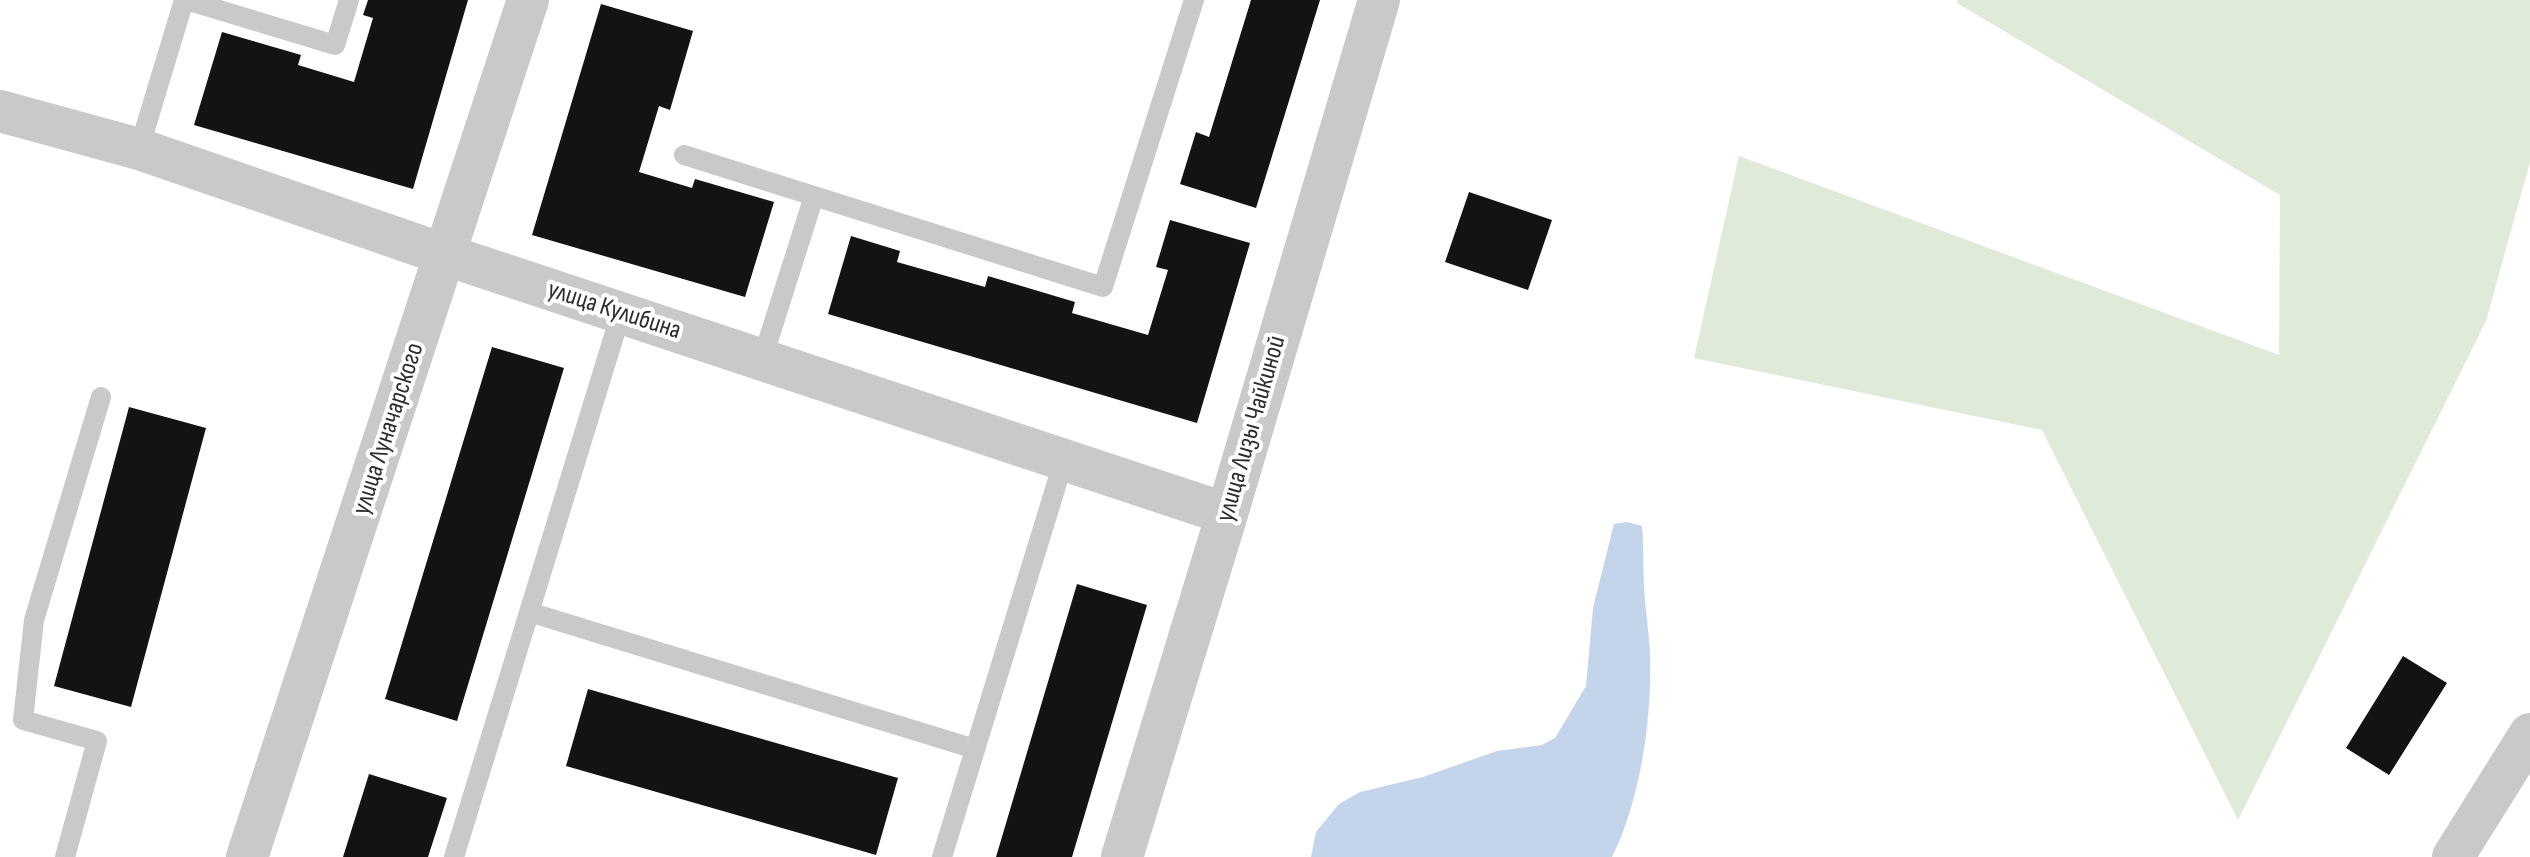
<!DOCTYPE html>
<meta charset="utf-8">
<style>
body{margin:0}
canvas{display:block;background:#fff}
</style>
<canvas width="2530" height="857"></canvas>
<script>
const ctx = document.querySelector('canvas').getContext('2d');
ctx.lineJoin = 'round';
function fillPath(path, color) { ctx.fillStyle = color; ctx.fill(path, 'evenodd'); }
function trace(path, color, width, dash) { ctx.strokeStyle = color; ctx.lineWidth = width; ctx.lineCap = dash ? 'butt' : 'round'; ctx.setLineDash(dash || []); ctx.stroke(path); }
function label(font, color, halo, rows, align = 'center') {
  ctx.font = font + ' "Sofia Sans Condensed",sans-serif'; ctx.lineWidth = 8; ctx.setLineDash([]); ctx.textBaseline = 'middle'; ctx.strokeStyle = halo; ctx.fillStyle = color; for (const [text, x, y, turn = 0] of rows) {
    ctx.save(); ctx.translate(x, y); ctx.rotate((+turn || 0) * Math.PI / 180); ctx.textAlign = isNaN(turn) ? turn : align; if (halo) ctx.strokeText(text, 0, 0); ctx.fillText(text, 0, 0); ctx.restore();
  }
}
fillPath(new Path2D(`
 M1958,0h572v162l-44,159 -248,499 -196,-390 -348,-72 45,-202 540,199 1,-160 -323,-192z`), '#dfead8');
fillPath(new Path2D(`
 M1627,522l15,4c2,20 1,41 2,61 1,22 5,44 6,67 2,64 -9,145 -38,203h-301l5,-25 23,-28 21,-12 63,-15 74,-26 45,-6 13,-7 31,-52 7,-78 21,-84z`), '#c3d4eb');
fillPath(new Path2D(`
 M368,0h100l-55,189 -219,-64 28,-93 79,23 -3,10 56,17 19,-64 -10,-3z
 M1251,0h69l-64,208 -76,-24 16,-52 13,5z
 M601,4l92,27 -23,79 -11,-4 -20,66 53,16 3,-9 79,23 -29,95 -213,-62z
 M1469,192l83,28 -24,70 -83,-28z
 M1170,220l80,23 -53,180 -369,-109 23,-78 49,15 -3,11 88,25 3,-11 87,26 -3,11 76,22 20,-65 -12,-3z
 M492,347l72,21 -107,353 -72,-22z
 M129,407l77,21 -75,279 -77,-21z
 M1077,584l70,21 -75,252h-76z
 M2403,656l44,27 -58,92 -43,-27z
 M588,689l310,89 -22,77 -310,-89z
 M369,774l78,24 -19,59h-85z`), '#131313');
trace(new Path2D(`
 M186,0l149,45 14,-45
 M139,149l45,-149
 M684,155l130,41
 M762,360l52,-164 289,91 91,-287
 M529,612l446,137
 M65,857l32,-116 -74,-21 11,-100 67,-223
 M454,857l167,-544
 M942,857l122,-397`), '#c9c9c9', 20);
trace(new Path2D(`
 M0,111l139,38 307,106 781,259
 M247,857l281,-857
 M1122,857l105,-343 152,-514
 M2453,857l77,-123`), '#c9c9c9', 42);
label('26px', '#2c2c2c', '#fff', [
 ["улица Кулибина",614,311,18],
 ["улица Луначарского",389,429,-72],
 ["улица Лизы Чайкиной",1252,429,-74]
]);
</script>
